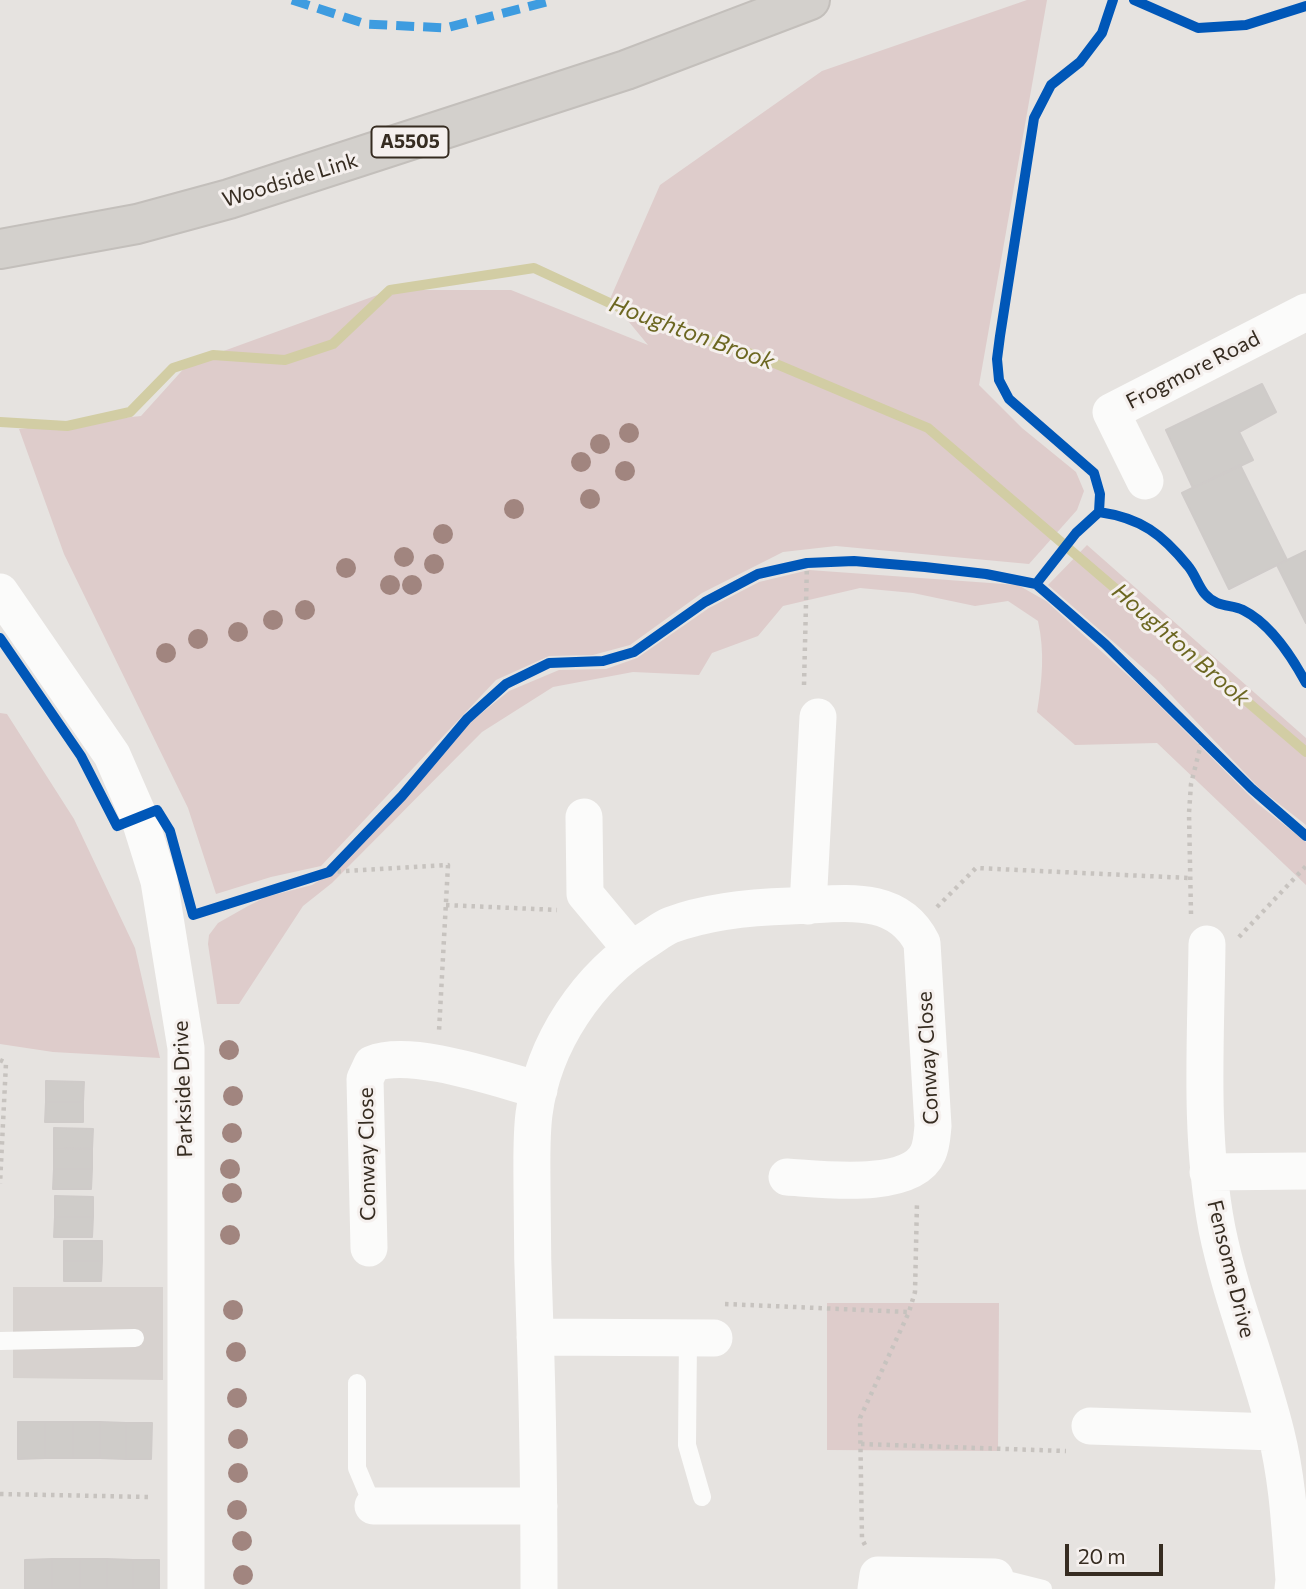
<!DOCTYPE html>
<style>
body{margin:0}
#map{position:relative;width:1306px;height:1589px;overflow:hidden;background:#e6e3e0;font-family:Commissioner,sans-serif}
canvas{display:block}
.scale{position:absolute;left:1065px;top:1544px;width:98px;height:32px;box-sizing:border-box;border:4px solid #362c21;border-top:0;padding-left:9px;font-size:21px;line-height:24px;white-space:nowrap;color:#362c21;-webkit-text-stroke:5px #f5f0ee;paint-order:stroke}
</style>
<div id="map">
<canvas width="1306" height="1589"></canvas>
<div class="scale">20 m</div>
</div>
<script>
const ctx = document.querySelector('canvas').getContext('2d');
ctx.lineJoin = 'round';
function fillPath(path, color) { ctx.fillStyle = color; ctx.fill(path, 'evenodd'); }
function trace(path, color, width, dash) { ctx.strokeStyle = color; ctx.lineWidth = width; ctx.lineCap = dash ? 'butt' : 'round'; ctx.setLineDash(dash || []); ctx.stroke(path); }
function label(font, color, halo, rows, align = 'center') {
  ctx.font = font + ' Commissioner,sans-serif'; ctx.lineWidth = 6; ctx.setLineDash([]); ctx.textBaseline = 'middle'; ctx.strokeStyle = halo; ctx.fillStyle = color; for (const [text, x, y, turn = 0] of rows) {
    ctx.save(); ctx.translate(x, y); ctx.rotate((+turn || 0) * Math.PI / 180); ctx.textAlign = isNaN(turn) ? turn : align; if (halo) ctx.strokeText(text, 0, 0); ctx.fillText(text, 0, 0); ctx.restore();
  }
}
fillPath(new Path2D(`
 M13,1287h150v93l-150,-2z`), '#d7d2cf');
fillPath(new Path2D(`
 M1027,0h20l-68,385 43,43 54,44 8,19 -7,19 -48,54 -193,-18 -53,6 -81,41 -72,52 -37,10 -44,1 -53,24 -175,186 -50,11 -55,17 -28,-86 -124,-254 -45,-125 122,-13 47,-52 203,-74h120l137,55 -38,-46 50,-114 162,-114z
 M1087,545l219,193v87l-46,-36 -104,-110 -108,-94z
 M809,570l209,15 28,16 98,89 114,114 48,38v43l-149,-142 -82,2 -38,-33c5,-32 8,-59 1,-91l-30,-20 -33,5 -62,-13 -53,-5 -77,18 -25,30 -46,17 -13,22 -66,-3 -80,15 -71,45 -150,151 -29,23 -64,98h-22l-9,-60 1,-9 9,-12 30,-17 18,-9 46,-12 23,-14 70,-73 63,-74 41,-33 50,-21 47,-1 31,-11 72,-50 50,-26z
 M0,713l7,1 67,105 61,129 25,110 -107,-6 -53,-8z
 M827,1303h172l-1,148 -171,-1z`), '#decccb');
trace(new Path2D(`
 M0,422l67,4 63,-14 43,-44 40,-13 72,5 48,-16 57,-54 144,-22 121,56 100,31 173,73 378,324`), '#d2cda4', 10);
const building = new Path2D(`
 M1262,384l14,28 -37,20 14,28 -60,28 -27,-58z
 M1240,465l47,95 -58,29 -47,-96z
 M1306,551v72l-29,-58z
 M46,1081l38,1 -1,20h-37z
 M46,1102h37v20h-38z
 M54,1128l39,1 -1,20 -38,-1z
 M54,1148l38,1v20h-38z
 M54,1169h38l-1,20h-38z
 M55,1196l38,1v20h-38z
 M55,1217h38l-1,20h-38z
 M64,1241h38v20h-38z
 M64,1261h38l-1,20h-37z
 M18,1422h27v36l-27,1z
 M45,1422h28v36h-28z
 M73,1422h27v36h-27z
 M100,1422l26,1v36l-26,-1z
 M126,1423h26l-1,36h-25z
 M52,1559h28v30h-28z
 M52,1559v30h-27v-29z
 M80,1559h27v30h-27z
 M107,1559l26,1v29h-26z
 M133,1560h26v29h-26z`);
fillPath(building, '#cfccc9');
trace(building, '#cfcbc9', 2);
const primary = new Path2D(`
 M0,249l137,-25 92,-25 397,-129 184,-70`);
trace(primary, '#c3bfbb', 42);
trace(new Path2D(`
 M804,685l3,-122
 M329,872l119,-7 -9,166
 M446,905l111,5
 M937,907l39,-39 213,10
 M1191,914l-2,-101 2,-29 11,-44
 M1239,937l67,-71
 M0,1060l6,3 -6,121
 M725,1304l184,8
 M861,1444l205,7
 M0,1494l149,3
 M865,1545l-3,-6 -2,-121 49,-106 6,-20 2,-90`), '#c7c3bf', 4.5, [3.5, 5]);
trace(new Path2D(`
 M688,1338l-1,107 15,52
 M0,1341l135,-3
 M357,1383v85l16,38
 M995,1577l48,12`), '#fbfbfa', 18);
trace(new Path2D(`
 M1145,481l-34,-69 195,-100
 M0,592l112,163 27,62 20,64 27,167v541
 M584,817l1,77 46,55
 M808,906l10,-189
 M1207,944c-1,95 -8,191 10,285 14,69 42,135 59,204 12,48 14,97 18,147l-1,9
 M1208,1172l98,-1
 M369,1248l-4,-169 7,-15c39,-16 126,15 167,26
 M535,1337l179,1
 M1090,1426l185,6
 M373,1506h166
 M539,1589c0,-86 -1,-173 -4,-259 -2,-47 -3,-95 -3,-142 0,-25 -1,-50 2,-74 9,-71 54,-138 114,-175 8,-5 15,-11 23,-14 38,-14 79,-18 119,-19 48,-1 106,-15 132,37l11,183c-1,9 -1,18 -5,27 -17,38 -107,26 -141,24
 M876,1589l2,-14 117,2`), '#fbfbfa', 37);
trace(primary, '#d3d0cc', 38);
trace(new Path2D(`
 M292,0l74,24 80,4 108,-28`), '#3e9ce0', 9, [18, 9]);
trace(new Path2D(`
 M1134,0l64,28 48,-3 60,-19
 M1099,512c42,6 63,22 89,54 7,8 10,20 17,28 12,14 27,10 38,16 28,14 49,47 63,73
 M1036,584l40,-51 23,-21 1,-18 -6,-21 -85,-74 -10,-19 -2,-21 3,-23 34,-218 17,-33 29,-23 22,-29 11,-33
 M0,638l81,118 36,70 40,-16 13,21 23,84 136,-43 73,-76 65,-77 39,-35 43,-21 54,-2 31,-9 71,-50 53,-28 49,-11 47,-2 71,6 61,7 50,10 69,60 147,145 54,47`), '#0057b8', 10);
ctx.fillStyle = '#a1857f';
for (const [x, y] of [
 [629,433],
 [600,444],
 [581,462],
 [625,471],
 [590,499],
 [514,509],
 [443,534],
 [404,557],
 [434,564],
 [346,568],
 [390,585],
 [412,585],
 [305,610],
 [273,620],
 [238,632],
 [198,639],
 [166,653],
 [229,1050],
 [233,1096],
 [232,1133],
 [230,1169],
 [232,1193],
 [230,1235],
 [233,1310],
 [236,1352],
 [237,1398],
 [238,1439],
 [238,1473],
 [237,1510],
 [242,1541],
 [243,1575]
]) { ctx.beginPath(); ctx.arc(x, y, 10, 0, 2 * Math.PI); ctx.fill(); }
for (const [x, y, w] of [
 [410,142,77]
]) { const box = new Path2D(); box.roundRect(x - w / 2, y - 15.5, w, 31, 5); ctx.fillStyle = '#f5f0ee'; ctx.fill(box); trace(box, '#362c21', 2); }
label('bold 19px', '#362c21', null, [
 ["A5505",410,142]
]);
label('21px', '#362c21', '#f5f0ee', [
 ["Woodside Link",290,180,-17],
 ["Frogmore Road",1193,370,-27],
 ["Conway Close",928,1058,-93],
 ["Parkside Drive",183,1089,-92],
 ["Conway Close",367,1154,-91],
 ["Fensome Drive",1231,1269,76]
]);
label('italic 23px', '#6c6721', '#f5f0ee', [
 ["Houghton Brook",692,333,20],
 ["Houghton Brook",1181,645,41]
]);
</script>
